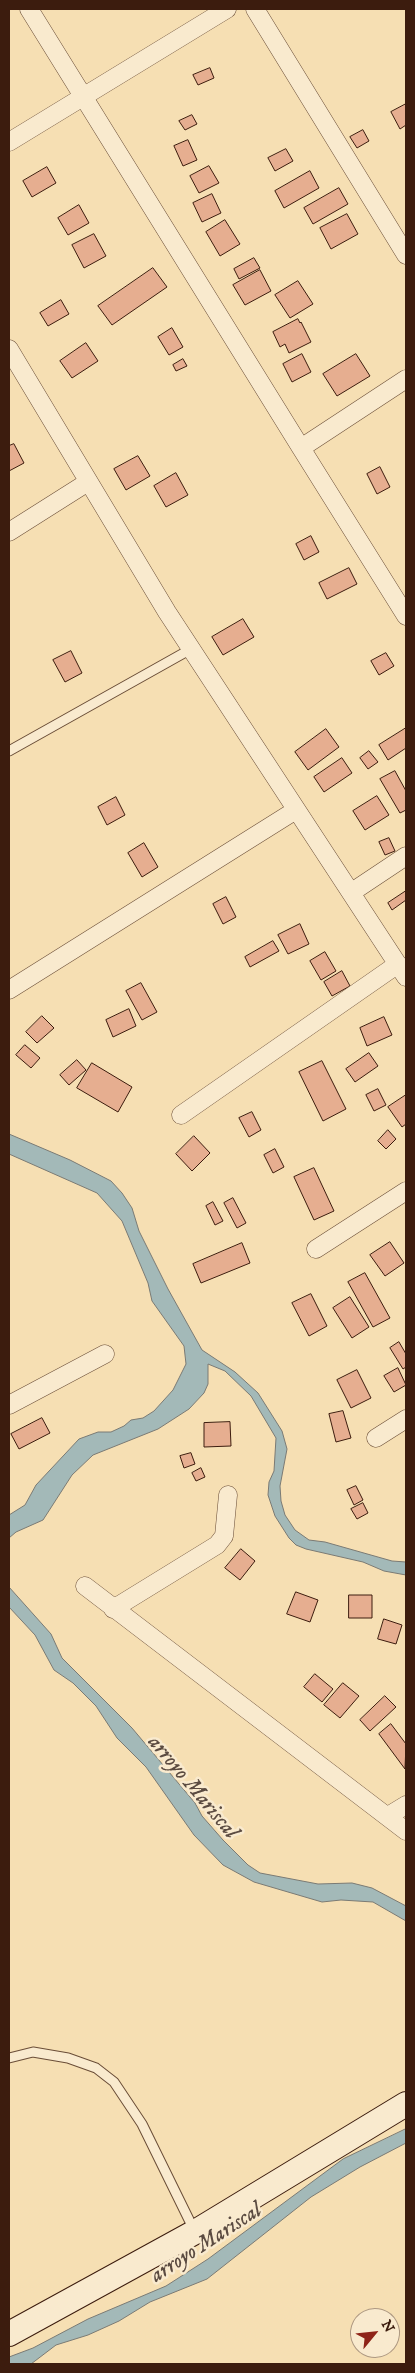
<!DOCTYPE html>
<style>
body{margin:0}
#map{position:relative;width:415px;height:2373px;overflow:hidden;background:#f6dfb3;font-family:"IM FELL DW Pica",serif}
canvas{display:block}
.frame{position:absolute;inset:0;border:10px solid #3c1c0e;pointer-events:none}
.north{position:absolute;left:350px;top:2308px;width:50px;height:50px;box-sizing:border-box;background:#f9eace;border:1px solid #ad9881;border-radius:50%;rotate:62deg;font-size:14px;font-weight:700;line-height:20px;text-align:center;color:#3c1c0e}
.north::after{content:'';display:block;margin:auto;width:18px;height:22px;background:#8f2418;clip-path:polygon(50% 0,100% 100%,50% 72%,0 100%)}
</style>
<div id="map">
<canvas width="415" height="2373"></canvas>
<div class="frame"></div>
<div class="north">N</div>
</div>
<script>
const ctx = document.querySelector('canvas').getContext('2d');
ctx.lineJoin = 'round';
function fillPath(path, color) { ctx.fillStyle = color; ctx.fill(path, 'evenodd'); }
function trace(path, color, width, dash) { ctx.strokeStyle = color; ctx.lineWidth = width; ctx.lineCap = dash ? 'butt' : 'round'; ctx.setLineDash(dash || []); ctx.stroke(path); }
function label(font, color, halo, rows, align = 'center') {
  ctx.font = font + ' "IM FELL DW Pica",serif'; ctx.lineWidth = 5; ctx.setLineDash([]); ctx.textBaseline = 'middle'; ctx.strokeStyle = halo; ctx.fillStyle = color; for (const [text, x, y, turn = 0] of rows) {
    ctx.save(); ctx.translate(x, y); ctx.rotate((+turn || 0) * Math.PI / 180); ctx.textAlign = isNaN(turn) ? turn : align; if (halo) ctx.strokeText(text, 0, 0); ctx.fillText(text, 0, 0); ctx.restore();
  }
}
const water = new Path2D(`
 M9,1134l61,26 41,21 11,12 10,15 7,23 29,58 34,61 33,22 23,21 24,38 5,18 -7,37 1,15 4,14 10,15 14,10 16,2 67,19 14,1v13l-22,-4 -21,-9 -57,-13 -10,-4 -7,-7 -14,-22 -7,-21 1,-13 5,-11 2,-33 -25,-42 -26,-25 -17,-7v20l-4,9 -15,16 -31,20 -65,26 -21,20 -29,45 -27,12 -7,6v-23l16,-10 11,-20 43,-46 19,-7h13l13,-6 7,-6 12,-2 11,-7 19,-21 13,-26 -2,-18 -32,-45 -4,-18 -26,-62 -25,-28 -88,-39z
 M9,1587l42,47 11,24 70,70 63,75 7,13 21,24 25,25 12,8 58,11 34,-1 20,5 34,18v15l-33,-19 -32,-2 -19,2 -68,-20 -31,-17 -29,-30 -48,-68 -29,-29 -21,-32 -23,-23 -19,-13 -19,-35 -26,-28z
 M406,2129v14l-46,24 -49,30 -104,82 -57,23 -31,19 -31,14 -32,10 -25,19h-22v-7l24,-9 55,-29 78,-33 42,-27 135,-100z`);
fillPath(water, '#a3b9b8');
trace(water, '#7a7a74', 1);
const building = new Path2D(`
 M210,68l4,10 -16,7 -5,-10z
 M406,104v21l-6,4 -9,-17z
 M192,115l5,9 -12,6 -6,-9z
 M363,130l6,11 -12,7 -7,-11z
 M188,140l9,20 -14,6 -9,-20z
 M286,149l7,12 -18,10 -7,-13z
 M209,166l10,17 -20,10 -9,-17z
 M47,167l9,16 -24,14 -9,-16z
 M310,171l9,17 -35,20 -9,-17z
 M339,188l9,16 -35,20 -9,-16z
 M212,194l9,19 -19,9 -9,-19z
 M79,205l10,18 -21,12 -10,-17z
 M347,214l11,20 -27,15 -11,-21z
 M225,220l15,24 -20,12 -14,-24z
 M94,234l12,22 -22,12 -12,-23z
 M254,258l6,10 -21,11 -5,-10z
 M153,268l14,19 -55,38 -14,-19z
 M260,270l11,21 -26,14 -12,-20z
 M298,281l15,23 -23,14 -15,-23z
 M61,300l8,14 -21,12 -8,-13z
 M298,319l2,4 1,-1 10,20 -22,11 -4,-9 -5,3 -7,-15z
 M172,328l11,19 -14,8 -11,-18z
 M86,343l12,18 -26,17 -12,-17z
 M302,354l9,18 -19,10 -9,-18z
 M356,354l14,22 -33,20 -14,-22z
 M183,359l4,7 -11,5 -3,-6z
 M14,444l10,19 -15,8v-25z
 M138,456l12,20 -24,14 -12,-21z
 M380,467l10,20 -13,7 -10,-20z
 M176,473l12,22 -22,12 -12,-21z
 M311,536l8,16 -15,8 -8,-16z
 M349,568l8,16 -30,15 -8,-16z
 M243,619l11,18 -31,18 -11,-18z
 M71,651l11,22 -17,9 -12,-22z
 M386,653l8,13 -15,9 -8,-14z
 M406,728v20l-18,12 -9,-15z
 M326,729l13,18 -31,23 -13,-18z
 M369,751l9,11 -10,7 -8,-11z
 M342,758l10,15 -28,19 -10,-15z
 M395,771l11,20v19l-6,3 -20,-34z
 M377,796l12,19 -24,15 -12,-19z
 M116,797l9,18 -18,10 -9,-18z
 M389,838l6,13 -10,4 -6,-13z
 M144,843l14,24 -16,10 -14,-24z
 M406,891v9l-14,10 -4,-7z
 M226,897l10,20 -13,7 -10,-20z
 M300,924l9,20 -21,10 -10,-19z
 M273,941l6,10 -29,16 -5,-10z
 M325,952l11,19 -15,9 -11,-19z
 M342,971l8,15 -18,10 -8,-14z
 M141,983l16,29 -15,8 -16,-29z
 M129,1009l7,17 -23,11 -7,-17z
 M42,1016l12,12 -17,15 -11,-11z
 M384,1017l8,18 -25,11 -7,-18z
 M25,1045l15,13 -9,10 -15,-13z
 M369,1053l9,13 -23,16 -9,-13z
 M77,1060l9,10 -17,15 -9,-10z
 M322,1061l24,48 -23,12 -24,-49z
 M92,1063l40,24 -14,25 -41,-24z
 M378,1089l8,16 -12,6 -8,-16z
 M406,1095v29l-4,3 -14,-20z
 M252,1112l9,18 -12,7 -10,-19z
 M388,1130l8,9 -10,10 -8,-8z
 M194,1136l16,17 -18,18 -16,-17z
 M275,1149l9,18 -11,6 -9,-18z
 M314,1168l20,43 -20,9 -20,-43z
 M233,1198l13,25 -9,5 -13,-25z
 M213,1202l10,19 -8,4 -9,-19z
 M390,1242l14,21 -19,13 -15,-21z
 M242,1243l8,20 -49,20 -8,-19z
 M365,1273l25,45 -17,9 -25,-45z
 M311,1294l16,32 -18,10 -17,-33z
 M350,1297l19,30 -17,11 -19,-30z
 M399,1342l7,12v13l-3,2 -13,-21z
 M398,1368l8,17 -12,7 -10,-16z
 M357,1370l14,28 -20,10 -14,-28z
 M343,1411l8,27 -15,4 -7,-28z
 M42,1418l8,15 -31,16 -8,-15z
 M230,1422l1,24 -27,1v-24z
 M191,1453l4,11 -11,4 -4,-12z
 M201,1468l4,9 -9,4 -4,-8z
 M356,1486l7,14 -9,5 -7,-15z
 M363,1503l5,10 -11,6 -6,-10z
 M241,1549l14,12 -15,19 -15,-12z
 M296,1592l22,8 -8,22 -23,-8z
 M349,1595h23v23h-23z
 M384,1619l18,6 -6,19 -18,-5z
 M315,1674l18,15 -11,13 -18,-15z
 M343,1683l16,13 -19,22 -16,-13z
 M385,1696l11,11 -26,24 -10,-11z
 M391,1724l15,20 -1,25 -26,-35z`);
fillPath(building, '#e6ae90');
trace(building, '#3c1c0e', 1);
const service = new Path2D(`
 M9,751l182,-102
 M9,2058l24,-6 35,6 28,10 18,14 28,42 53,108`);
const minor = new Path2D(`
 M29,9l272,439 105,-69
 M255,9l151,246
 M9,142l218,-133
 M9,349l158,263 239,365
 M301,448l105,168
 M9,532l79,-50
 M352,892l54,-36
 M9,990l287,-180
 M181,1115l217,-151
 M316,1249l90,-58
 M9,1405l96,-51
 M376,1438l30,-19
 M85,1586l321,245
 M113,1609l104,-64 7,-9 4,-41
 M388,1816l18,-11`);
const secondary = new Path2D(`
 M9,2334l186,-102 211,-128`);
trace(service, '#6a4d37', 11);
trace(minor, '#6a4d37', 19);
trace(secondary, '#3c1c0e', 26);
trace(service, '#f9eace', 9);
trace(minor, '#f9eace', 18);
trace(secondary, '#f9eace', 24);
label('italic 22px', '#5b4b41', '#f9eace', [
 ["arroyo Mariscal",192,1788,50],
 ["arroyo Mariscal",207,2244,-33]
]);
</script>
